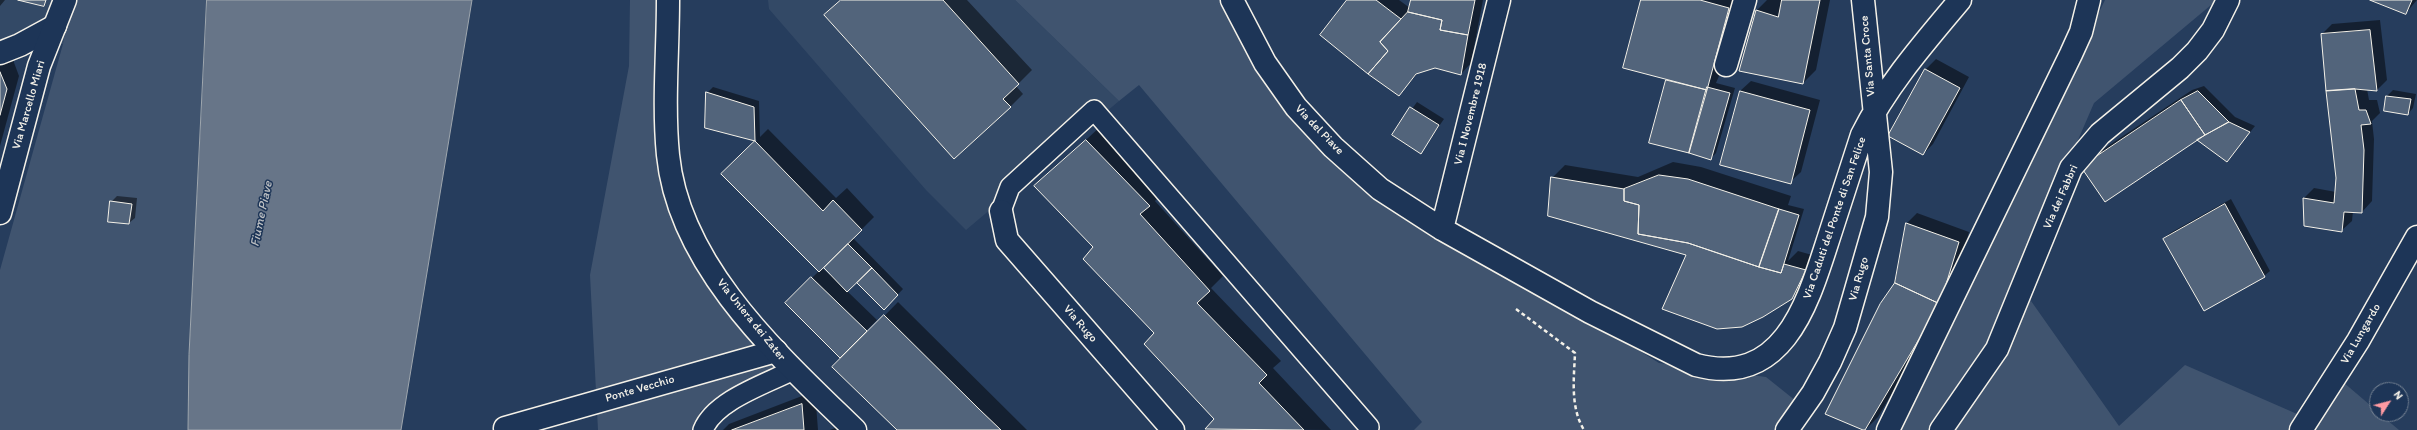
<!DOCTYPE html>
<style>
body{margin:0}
#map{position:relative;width:2417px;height:430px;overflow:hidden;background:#263d5d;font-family:Itim,sans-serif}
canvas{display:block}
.north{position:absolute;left:2369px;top:382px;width:40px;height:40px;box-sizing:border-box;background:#1d3557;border:1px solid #738091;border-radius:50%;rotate:54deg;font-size:11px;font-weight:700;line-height:16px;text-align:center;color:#f4f1e8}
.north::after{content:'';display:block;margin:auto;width:14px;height:18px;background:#ff9aa2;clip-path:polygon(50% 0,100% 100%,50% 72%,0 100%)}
</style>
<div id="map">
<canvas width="2417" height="430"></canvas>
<div class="north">N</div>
</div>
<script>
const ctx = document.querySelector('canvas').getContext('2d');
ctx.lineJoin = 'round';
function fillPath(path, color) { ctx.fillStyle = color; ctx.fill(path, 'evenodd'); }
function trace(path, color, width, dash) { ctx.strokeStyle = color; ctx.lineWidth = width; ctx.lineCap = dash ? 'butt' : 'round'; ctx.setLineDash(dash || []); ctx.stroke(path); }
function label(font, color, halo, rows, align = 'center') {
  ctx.font = font + ' Itim,sans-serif'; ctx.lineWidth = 3; ctx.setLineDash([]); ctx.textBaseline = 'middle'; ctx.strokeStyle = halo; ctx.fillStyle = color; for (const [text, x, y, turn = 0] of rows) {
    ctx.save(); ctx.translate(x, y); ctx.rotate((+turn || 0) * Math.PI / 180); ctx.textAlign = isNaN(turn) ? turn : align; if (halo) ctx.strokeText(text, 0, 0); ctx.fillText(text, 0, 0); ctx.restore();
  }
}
fillPath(new Path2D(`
 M0,0h70l-7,44 -63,6z
 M768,0h247l104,101 -153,129 -40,-40 -157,-181z`), '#334966');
fillPath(new Path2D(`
 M70,0h137l-18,355 -1,75h-188v-160l63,-226z
 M630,0h39l-9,72 6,134 67,112 49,50 -82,43 2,19h-104l-8,-155 39,-209z
 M1015,0h217l79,134 135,96 213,133 107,14 45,36 -15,17h-382l8,-8 -283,-337 -20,16z
 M2105,0h112l-123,103 -77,178 102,145 66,-61 135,59 23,-42 34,29v3h3l19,16h-503z`), '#40546f');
const water = new Path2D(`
 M207,0h265l-71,430h-213l1,-75z`);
fillPath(water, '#677588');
trace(water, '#9fa7ae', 1);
fillPath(new Path2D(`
 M0,0h5l-5,6z
 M841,0h126l65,70 -16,16 7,8 -13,13z
 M1348,0h51l11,8 2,-8h71l-12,63 -10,11 -26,-7 -17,6 -19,22z
 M1642,0h98l-21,76 -3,7 19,5 -19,65 -5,5 -61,-16 18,-63z
 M1767,0h63l-14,70 -13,13 -63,-13 17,-60z
 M2373,0h44l-11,13z
 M2380,20l7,60 -10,10 -10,-1 2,11h8l3,13 -8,8 2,18 -2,62 -10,11 -9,-1 -1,10 -11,10 -36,-6 -1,-27 10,-10 22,4 1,-14 -15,-144 10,-10z
 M9,49l10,27 -19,70v-94z
 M1936,59l33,18 -36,67 -10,10 -34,-18 37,-67z
 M1751,81l69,19 -19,72 -11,10 -50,-91z
 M2204,86l31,31 20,9 -28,35 -30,-22 -114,28 10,-11 99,-66z
 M713,87l46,14 1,36 8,-8 68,69 11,-10 27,29 -21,21 50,51 -19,20 -27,-28 -10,10 30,29 -37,37 -53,-54 32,-32 -96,-97 34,-34 -51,-13 1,-34zM831,260l1,1 -2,14 -8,-7z
 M2393,90l23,4 -3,14 -5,6 -21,-18z
 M1417,102l27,17 -23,33 -28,-17z
 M1101,126l63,65 -9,10 68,75 -12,12 70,73 -8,7 58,62 -124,-1 9,-10 -60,-86 -61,-86 -59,-61z
 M1673,162l28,5 90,29 -3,9 16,4 -16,52 10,-10 21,6 -14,28 -14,13 -104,-44 -135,-76 13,-13 73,12z
 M117,196l20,2 -2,20 -6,5 -18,-21z
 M2231,199l39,72 -6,5 -100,-37 6,-6z
 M1917,213l52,19 -17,59 -74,126 -13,13 42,-207z
 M898,302l129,128h-129l-64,-63z
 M815,391l3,39h-95l6,-6z
 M850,422l7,8h-27z`), '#0007');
const building = new Path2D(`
 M18,0h28l-2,6z
 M841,0h102l76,84 -16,15 8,8 -57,52 -130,-144z
 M1347,0h29l25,19 -21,23 8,9 -20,23 -48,-39z
 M1411,0h64l-7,35 -28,-5 2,-10 -34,-8z
 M1641,0h59l29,8 -22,82 -84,-22z
 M1782,0h38l-17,84 -64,-13 17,-61 22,7z
 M2370,0h42l-6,14z
 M1408,12l34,8 -2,10 28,5 -7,40 -26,-7 -19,6 -17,22 -31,-22 20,-23 -8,-9z
 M2370,30l7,61 -22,-2 -29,2 -5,-57z
 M1925,69l35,19 -37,67 -35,-19z
 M0,72l7,17 -7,26z
 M1666,80l41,10 -18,63 -40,-10z
 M1707,87l23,6 -19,67 -22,-7z
 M2355,89l4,21h7l5,14 -10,1 3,25 -2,63 -18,-1 -2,20 -38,-6 -1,-28 31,5 2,-25 -10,-87z
 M1740,91l70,19 -19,74 -71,-19z
 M2198,91l31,31 -24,13 -24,-35z
 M706,92l48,15 1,34 -50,-13z
 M2386,96l25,3 -3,16 -24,-4z
 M2181,100l24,35 -100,67 -24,-35z
 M1410,107l29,18 -18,29 -29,-19z
 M2229,122l21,10 -23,30 -30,-22z
 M1086,140l64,66 -10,8 70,77 -13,12 70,72 -8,8 45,47 -99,-1 9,-10 -70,-75 10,-11 -71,-74 10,-12 -59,-61z
 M755,141l68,70 10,-11 29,30 -43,42 -98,-98z
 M1659,175l29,4 91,30 -20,58 -71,-24 -50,-9 1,-29 -15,-4v-12z
 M1551,177l73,12v12l15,4 -1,29 50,9 71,24 22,6 3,-9 22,6 -14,29 -29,18 -21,10 -25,2 -55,-20 24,-54 -138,-39z
 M110,201l22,3 -3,20 -21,-2z
 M2225,204l40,73 -61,34 -41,-72z
 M1779,209l20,6 -18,58 -22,-6z
 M1906,223l53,19 -19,62 -45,-21z
 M848,244l24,24 -25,24 -23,-24z
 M872,268l26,27 -14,15 -27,-27z
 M811,277l56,54 -27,27 -55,-55z
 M1895,283l45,21 -75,126h-2l-38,-16 55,-110z
 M884,315l95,94 22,21h-104l-65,-63z
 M802,404l2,26h-72z`);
fillPath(building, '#52647b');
trace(building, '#f4f1e8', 1);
const lane = new Path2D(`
 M1001,211l9,-24 84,-77 275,317
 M703,430c12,-30 63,-46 90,-60`);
const street = new Path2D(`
 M1232,0l33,63 31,44 37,40 47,42 62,40 148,83 106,53c88,23 112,-63 133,-128 11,-34 22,-68 33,-102 25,-50 62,-92 98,-135
 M0,53l20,-8 35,-19
 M1726,65l19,-65
 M1001,211l6,29 166,190
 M1442,229l57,-229
 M505,428l271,-77
 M1787,430l26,-37 17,-31 15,-34 32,-111 4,-45 -18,-172
 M1888,430l183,-376 10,-22 8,-32
 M1941,430l56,-81 74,-181 29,-34 80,-66 17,-17 16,-21 15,-30`);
const secondary = new Path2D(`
 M668,0c0,51 -5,104 0,155 11,112 111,201 187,275
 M0,213l39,-147 26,-66
 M2301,430l57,-89 59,-104`);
trace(lane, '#f4f1e8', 22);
trace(street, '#f4f1e8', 25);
trace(secondary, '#f4f1e8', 25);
trace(new Path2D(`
 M1516,309l59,44c-1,25 -5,54 9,77`), '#f4f1e8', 2.5, [4, 3]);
trace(lane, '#1d3557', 19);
trace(street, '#1d3557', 22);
trace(secondary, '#1d3557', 22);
label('12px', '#f4f1e8', '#1d3557', [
 ["Via Santa Croce",1868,56,-95],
 ["Via Marcello Miari",29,105,-74],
 ["Via I Novembre 1918",1471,114,-76],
 ["Via del Piave",1319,130,46],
 ["Via dei Fabbri",2061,197,-66],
 ["Via Caduti del Ponte di San Felice",1835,218,-71],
 ["Via Rugo",1859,279,-74],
 ["Via Uniera dei Zater",751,320,51],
 ["Via Rugo",1080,324,49],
 ["Via Lungardo",2361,334,-60],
 ["Ponte Vecchio",640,389,-16]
]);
label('italic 13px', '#bcbfc2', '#1d3557', [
 ["Fiume Piave",262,214,-78]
]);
</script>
